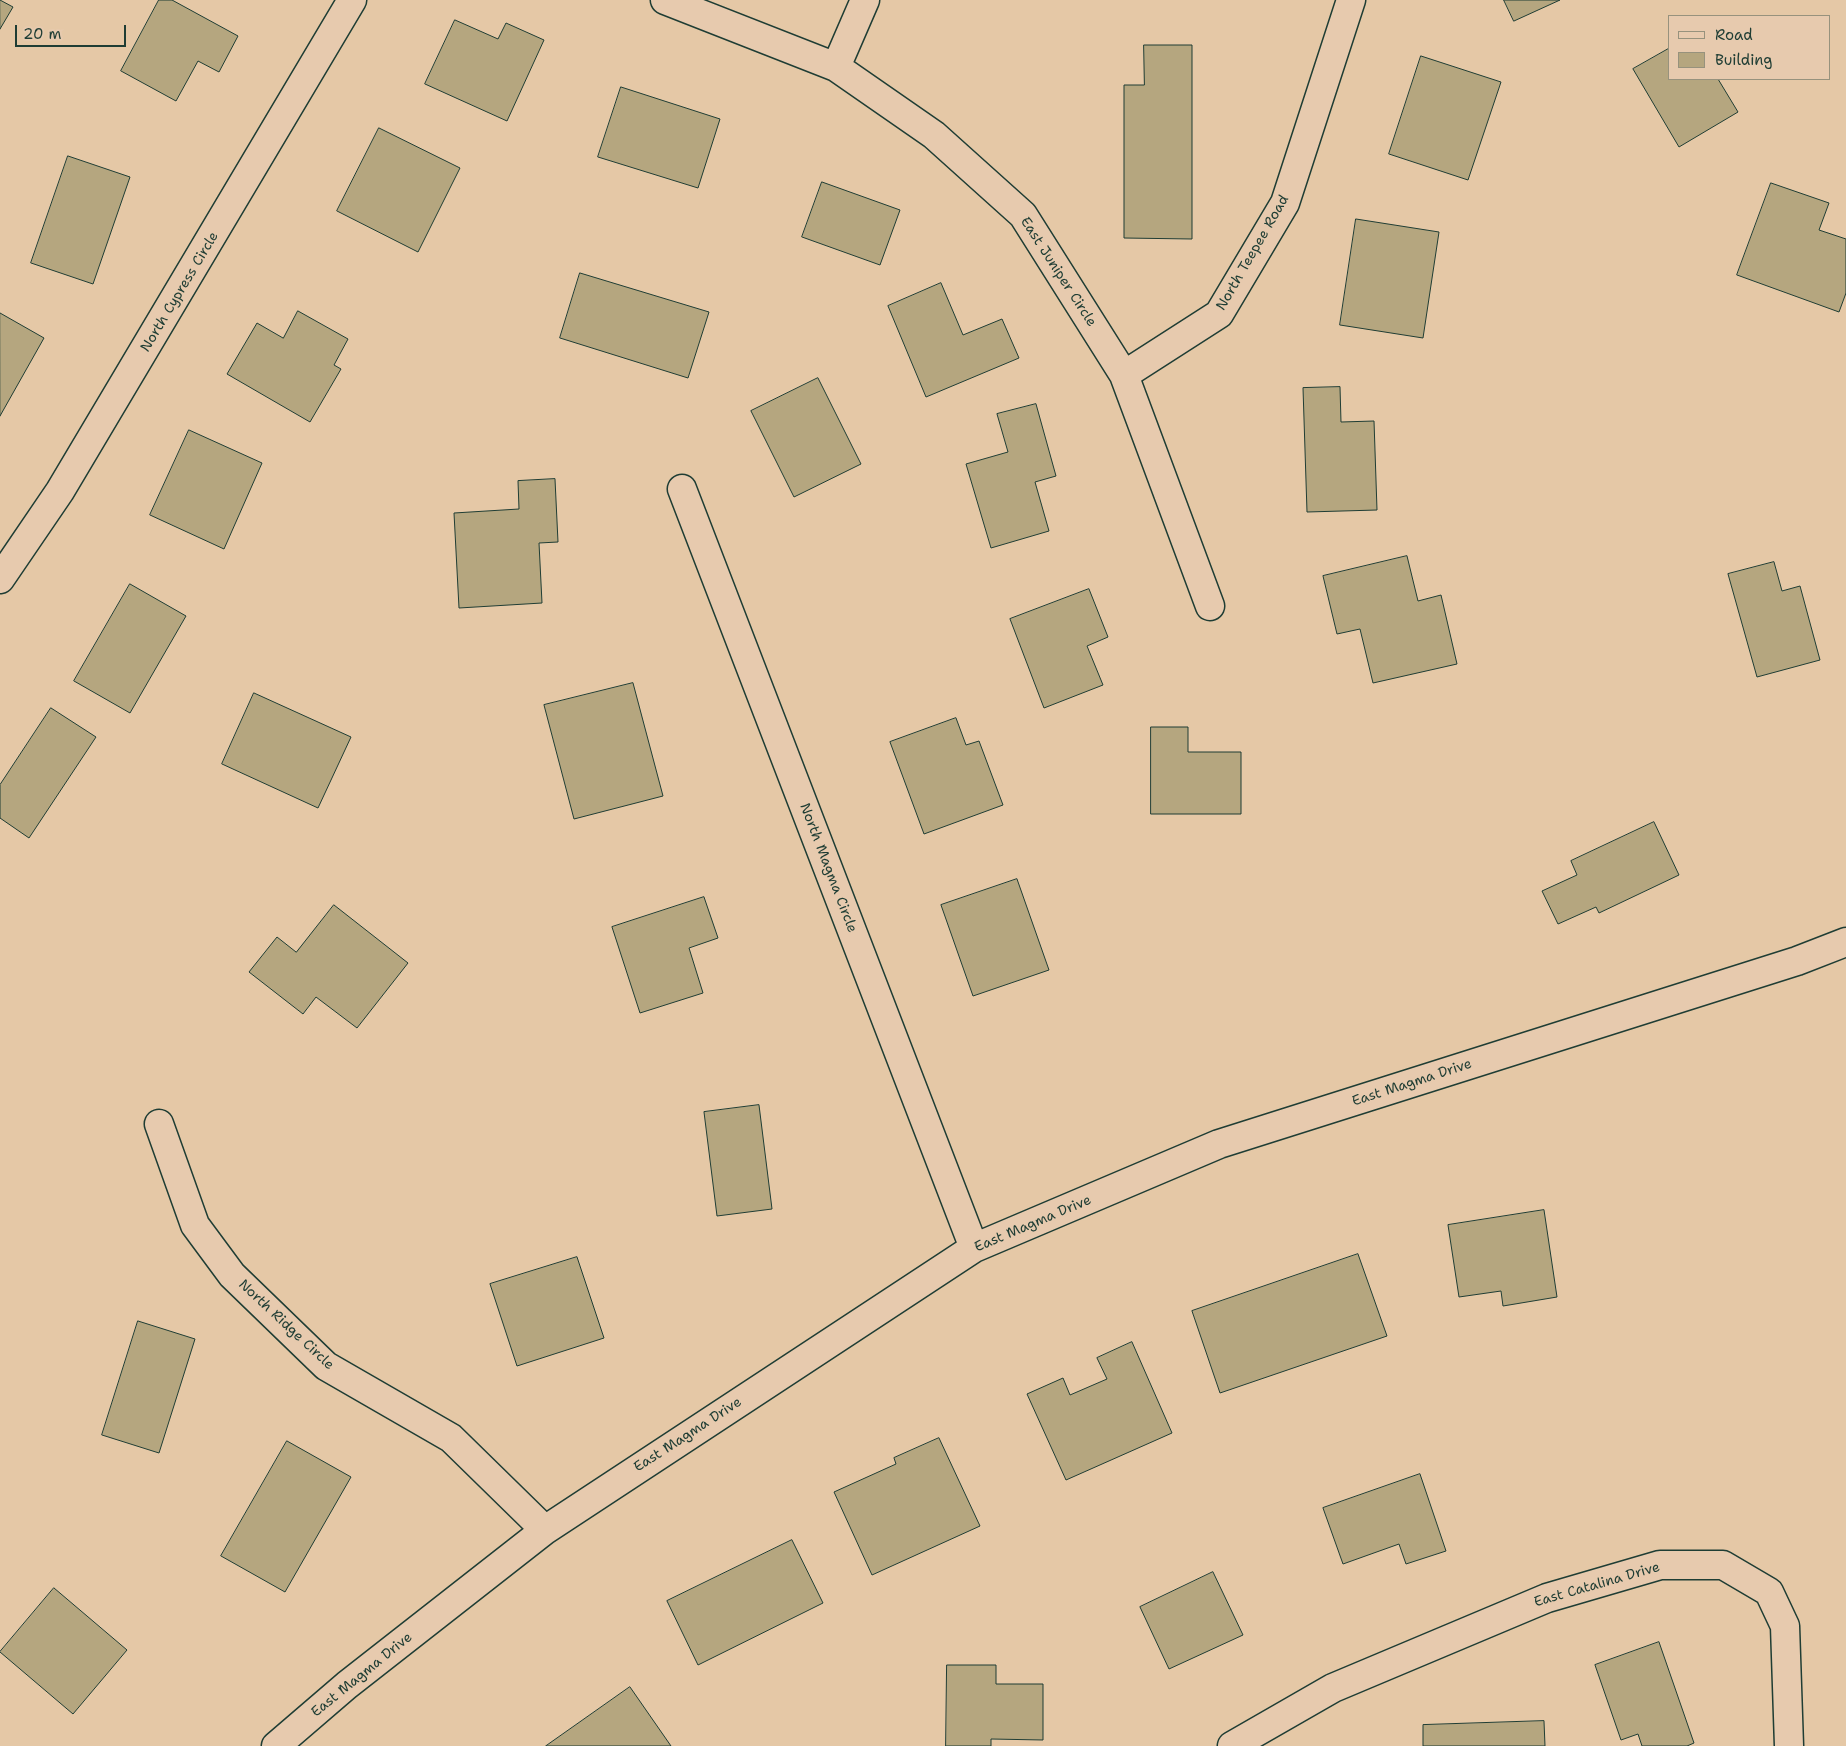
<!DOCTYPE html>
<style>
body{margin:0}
#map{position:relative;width:1846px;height:1746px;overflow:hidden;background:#e5c8a6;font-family:"Shantell Sans",sans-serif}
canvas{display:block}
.legend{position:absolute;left:1668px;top:15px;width:162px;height:65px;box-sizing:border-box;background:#e7caae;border:1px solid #97927d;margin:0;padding:6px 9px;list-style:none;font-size:15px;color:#1f3d34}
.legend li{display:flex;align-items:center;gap:10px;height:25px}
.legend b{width:25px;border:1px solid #97927d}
.scale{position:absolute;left:15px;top:25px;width:111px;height:22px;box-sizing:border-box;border:2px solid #1f3d34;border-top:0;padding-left:6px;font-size:15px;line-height:18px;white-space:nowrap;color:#1f3d34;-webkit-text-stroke:4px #e7caae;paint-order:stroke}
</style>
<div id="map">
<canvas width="1846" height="1746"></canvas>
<ul class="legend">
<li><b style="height:6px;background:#e7caae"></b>Road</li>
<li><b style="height:14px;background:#b5a67f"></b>Building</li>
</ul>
<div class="scale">20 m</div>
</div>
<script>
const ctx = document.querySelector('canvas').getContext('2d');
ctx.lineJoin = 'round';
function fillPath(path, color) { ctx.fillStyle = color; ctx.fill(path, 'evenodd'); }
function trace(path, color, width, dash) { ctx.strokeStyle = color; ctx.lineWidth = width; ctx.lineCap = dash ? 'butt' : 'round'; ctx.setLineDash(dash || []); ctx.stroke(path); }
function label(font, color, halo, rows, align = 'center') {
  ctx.font = font + ' "Shantell Sans",sans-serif'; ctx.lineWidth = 4.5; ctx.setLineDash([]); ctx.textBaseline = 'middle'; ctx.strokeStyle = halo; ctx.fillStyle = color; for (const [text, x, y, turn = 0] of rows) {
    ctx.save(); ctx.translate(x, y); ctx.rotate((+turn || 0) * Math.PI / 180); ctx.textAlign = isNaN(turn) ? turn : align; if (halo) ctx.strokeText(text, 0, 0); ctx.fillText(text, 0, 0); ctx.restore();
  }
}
const building = new Path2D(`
 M0,0l13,7 -13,22z
 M159,0h13l66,36 -19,36 -21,-11 -22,40 -55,-30z
 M1504,0h56l-46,21z
 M455,20l43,19 8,-16 38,17 -37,81 -82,-37z
 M1144,45h48v194l-68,-1v-153h20z
 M1670,48v31h48l20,33 -59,35 -46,-78z
 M1421,56l80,26 -33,98 -79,-26z
 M621,87l99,32 -22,69 -100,-31z
 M379,128l81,40 -42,84 -81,-41z
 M68,156l62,21 -37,107 -62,-21z
 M822,182l78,28 -20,55 -78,-28z
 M1771,183l58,20 -10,27 27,9v54l-7,19 -102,-37z
 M1356,219l83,13 -16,106 -83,-13z
 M580,273l129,39 -21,66 -128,-40z
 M941,283l22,52 39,-16 17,39 -93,39 -38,-91z
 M298,311l50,28 -14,26 7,4 -31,53 -83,-48 30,-51 26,15z
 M0,313l44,25 -44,78z
 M818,378l43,86 -67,33 -43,-86z
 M1340,387l1,35 33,-1 3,89 -70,2 -4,-124z
 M1036,404l20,72 -21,6 14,49 -58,17 -25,-84 42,-12 -11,-38z
 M189,430l73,33 -38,86 -74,-34z
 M555,479l3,63 -19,1 3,60 -83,5 -5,-95 65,-4 -1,-28z
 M1407,556l11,45 23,-6 16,69 -84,19 -13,-54 -23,5 -14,-58z
 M1774,562l8,29 18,-5 20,74 -63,17 -29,-103z
 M130,584l56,32 -56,97 -56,-32z
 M1089,589l19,48 -21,9 16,39 -59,23 -34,-89z
 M633,683l30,113 -89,23 -30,-114z
 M254,693l97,44 -33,71 -96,-44z
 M51,708l45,29 -67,101 -29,-20v-33z
 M956,718l10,27 13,-4 24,64 -79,29 -34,-92z
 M1151,727h37v25h53v62h-90z
 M1654,822l25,53 -80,38 -3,-6 -38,17 -16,-33 35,-16 -6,-14z
 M1017,879l32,91 -76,26 -32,-91z
 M704,897l14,41 -29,10 14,45 -63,20 -28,-86z
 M334,905l74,58 -51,65 -41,-31 -13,17 -54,-42 28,-35 19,15z
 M759,1105l13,104 -55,7 -13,-104z
 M1544,1210l13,87 -54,9 -2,-15 -42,6 -11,-72z
 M1358,1254l29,82 -167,57 -28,-82z
 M577,1257l27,81 -87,28 -27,-82z
 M138,1321l57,18 -36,114 -57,-18z
 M1132,1342l40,91 -106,47 -39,-86 36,-16 7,17 37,-16 -10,-21z
 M939,1438l41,88 -108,49 -38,-83 62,-28 -2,-6z
 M287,1441l64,36 -66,115 -64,-36z
 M1420,1474l26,77 -40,13 -7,-20 -56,20 -20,-56z
 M792,1540l31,63 -125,62 -31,-64z
 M1213,1572l30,63 -74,34 -29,-62z
 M54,1588l73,62 -54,64 -73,-62z
 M1659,1642l35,101 -7,3h-45l-4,-12 -17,6 -26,-75z
 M947,1665h49v19h47v56l-52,-1v7h-45z
 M630,1687l41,59h-125z
 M1544,1721l1,25h-122v-21z`);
fillPath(building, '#b5a67f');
trace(building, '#1f3d34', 1);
const minor = new Path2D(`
 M665,0l171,67 98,68 89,80 101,160 86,231
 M836,67l29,-67
 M1124,375l95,-61 66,-111 66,-203
 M682,489l292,759
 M0,579l60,-88 292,-491
 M159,1124l36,101 37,50 94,91 125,72 94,92
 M276,1746l71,-61 198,-155 429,-282 245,-104 578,-183 49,-19
 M1232,1746l101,-58 214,-90 113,-33h63l46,27 16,34 4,120`);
trace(minor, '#1f3d34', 31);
trace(minor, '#e7caae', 28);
label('14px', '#1f3d34', '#e7caae', [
 ["North Teepee Road",1253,253,-60],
 ["East Juniper Circle",1058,272,57],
 ["North Cypress Circle",180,292,-59],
 ["North Magma Circle",828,868,69],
 ["East Magma Drive",1412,1083,-18],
 ["East Magma Drive",1033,1224,-23],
 ["North Ridge Circle",286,1325,43],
 ["East Magma Drive",688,1435,-33],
 ["East Catalina Drive",1597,1585,-16],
 ["East Magma Drive",362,1675,-39]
]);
</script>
